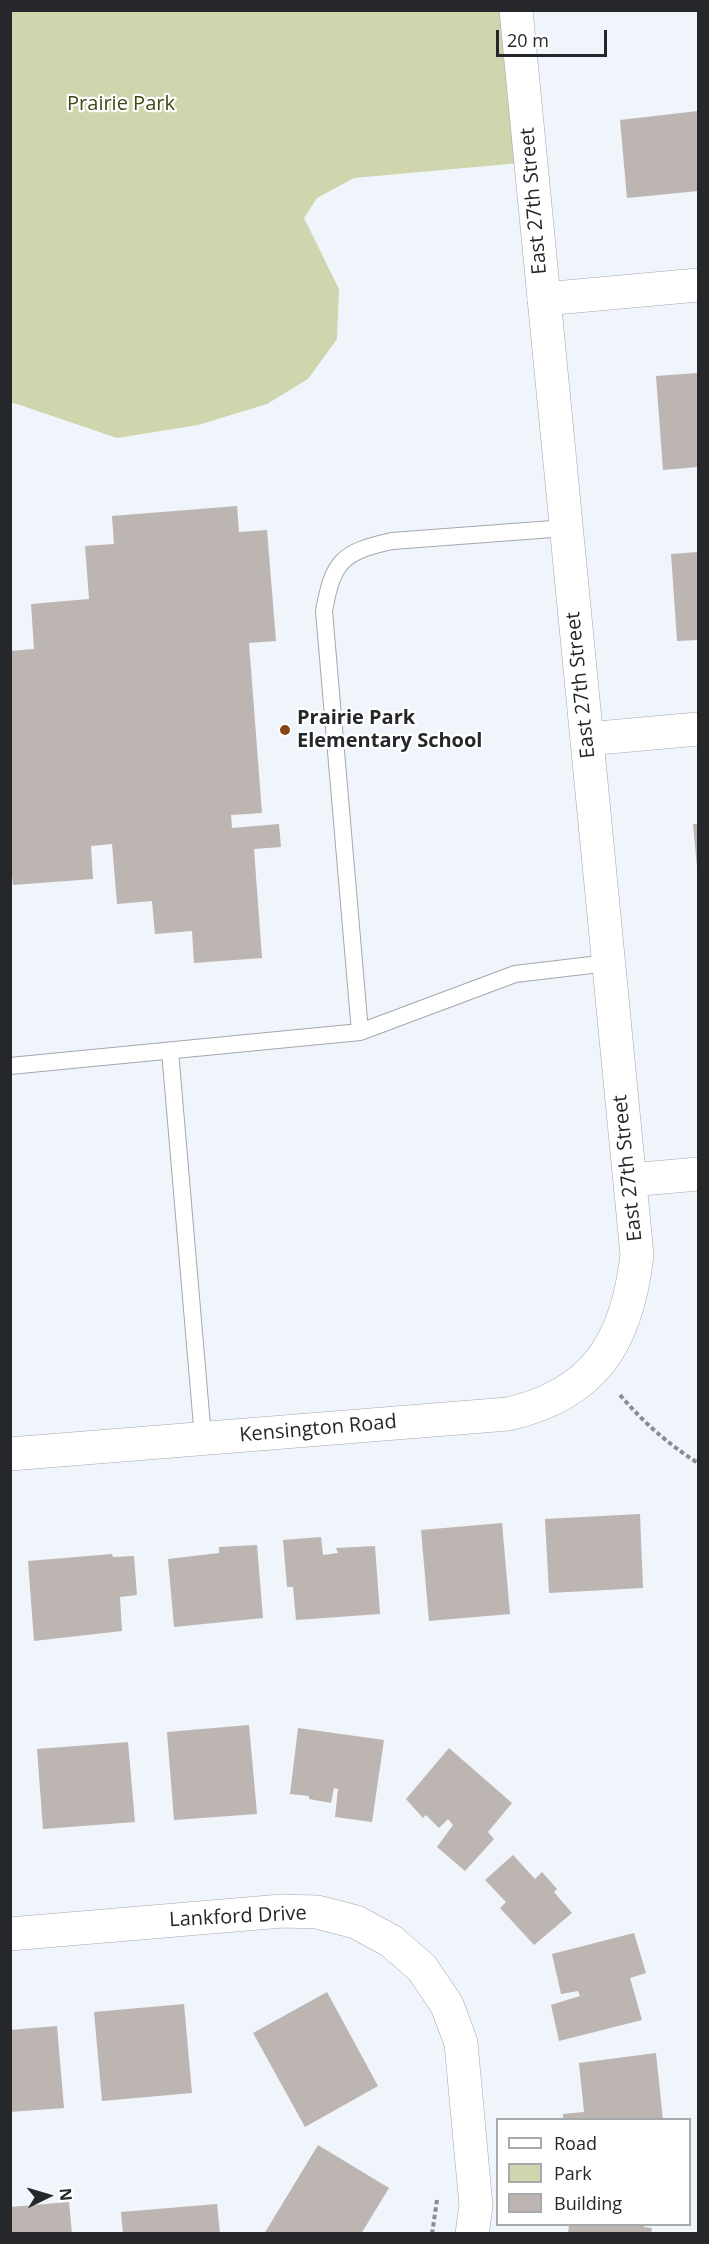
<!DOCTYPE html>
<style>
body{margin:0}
#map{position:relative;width:709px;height:2244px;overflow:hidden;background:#f0f4fb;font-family:"Open Sans",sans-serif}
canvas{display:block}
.frame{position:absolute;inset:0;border:12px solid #26272a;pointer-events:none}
.legend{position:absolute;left:496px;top:2118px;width:195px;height:108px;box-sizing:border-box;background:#fff;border:2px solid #a8a9aa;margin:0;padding:8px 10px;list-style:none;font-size:18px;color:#26272a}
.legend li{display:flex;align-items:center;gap:12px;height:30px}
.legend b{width:30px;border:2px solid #a8a9aa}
.north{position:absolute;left:18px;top:2166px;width:60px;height:60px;-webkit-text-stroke:4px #fff;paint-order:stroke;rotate:85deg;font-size:16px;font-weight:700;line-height:24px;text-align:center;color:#26272a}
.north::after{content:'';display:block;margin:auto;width:21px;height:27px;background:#26272a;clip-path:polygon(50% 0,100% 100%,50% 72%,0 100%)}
.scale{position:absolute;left:496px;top:30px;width:111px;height:27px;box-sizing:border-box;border:3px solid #26272a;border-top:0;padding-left:8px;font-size:18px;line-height:21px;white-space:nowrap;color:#26272a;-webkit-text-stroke:4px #fff;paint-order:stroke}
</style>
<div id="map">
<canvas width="709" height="2244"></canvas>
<div class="frame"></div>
<ul class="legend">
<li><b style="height:8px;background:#fff"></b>Road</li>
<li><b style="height:16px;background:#cfd6ad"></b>Park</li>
<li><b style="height:16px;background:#bdb5b1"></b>Building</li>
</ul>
<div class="north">N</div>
<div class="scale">20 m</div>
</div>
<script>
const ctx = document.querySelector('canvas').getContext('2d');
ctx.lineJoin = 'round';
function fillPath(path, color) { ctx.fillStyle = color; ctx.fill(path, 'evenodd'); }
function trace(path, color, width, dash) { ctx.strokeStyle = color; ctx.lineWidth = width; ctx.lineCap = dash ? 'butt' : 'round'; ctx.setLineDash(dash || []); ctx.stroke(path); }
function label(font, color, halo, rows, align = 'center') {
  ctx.font = font + ' "Open Sans",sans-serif'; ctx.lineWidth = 4.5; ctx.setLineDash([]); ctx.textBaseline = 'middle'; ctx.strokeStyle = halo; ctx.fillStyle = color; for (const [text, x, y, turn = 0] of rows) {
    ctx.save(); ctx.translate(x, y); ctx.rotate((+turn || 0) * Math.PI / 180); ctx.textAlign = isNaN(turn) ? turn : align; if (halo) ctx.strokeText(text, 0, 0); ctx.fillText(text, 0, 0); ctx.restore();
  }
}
fillPath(new Path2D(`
 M11,11h505l15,151 -177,16 -37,20 -13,20 35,71 -2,50 -29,40 -41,25 -69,21 -81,13 -106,-36z`), '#cfd6ad');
fillPath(new Path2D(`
 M698,111v80l-71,7 -7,-78z
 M698,373v94l-35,3 -7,-94z
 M237,506l2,26 28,-2 9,111 -27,2 13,170 -31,2 1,13 47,-4 2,23 -27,2 8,109 -68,5 -2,-32 -37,3 -3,-33 -35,3 -5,-60 -21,2 2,33 -80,6 -3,-28v-206l24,-2 -3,-45 58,-5 -4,-53 29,-2 -2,-28z
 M698,552v88l-21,1 -6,-87z
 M693,824h5v43h-1z
 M640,1514l3,74 -94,5 -4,-74z
 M502,1523l8,91 -81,7 -8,-91z
 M321,1537l2,18 15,-2 -2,-5 39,-2 5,68 -84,6 -3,-33h-6l-4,-47z
 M257,1545l6,73 -89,9 -6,-68 51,-6v-6z
 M112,1554l1,3 21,-1 3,39 -17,2 2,34 -88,10 -6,-80z
 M249,1725l8,89 -83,6 -7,-88z
 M298,1728l86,12 -12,82 -37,-5 3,-28 -4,-1 -3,15 -22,-4v-3l-19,-2z
 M128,1742l7,80 -92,7 -6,-80z
 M449,1748l63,55 -24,29 6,7 -29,32 -28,-24 16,-22 -5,-6 -9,9 -13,-13 -3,3 -17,-19z
 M513,1855l22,24 7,-7 15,17 -3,3 18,21 -38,32 -34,-37 6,-6 -21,-22z
 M634,1933l12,40 -16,5 12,42 -83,21 -8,-36 29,-9 -2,-5 -17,3 -9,-40z
 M327,1992l51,94 -73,41 -52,-94z
 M184,2004l8,89 -90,8 -8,-89z
 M57,2026l7,82 -54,4v-82z
 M656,2053l7,67h-100v-6l21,-2 -5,-49z
 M318,2145l71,43 -28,46h-97z
 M69,2202l3,32h-62v-27z
 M217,2204l3,30h-97l-2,-22z
 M569,2224h75v3l8,1 -1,6h-83z`), '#bdb5b1');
const lane = new Path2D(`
 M360,1032l-36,-421c9,-50 18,-59 68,-70l174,-13
 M170,1051l33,387
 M10,1066l350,-34 155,-58 93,-11`);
const street = new Path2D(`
 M544,299l154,-14
 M587,739l111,-10
 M10,1934l272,-23 35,1 39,10 35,19 31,27 25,37 14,38 15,163 -4,28`);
const secondary = new Path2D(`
 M630,1180l68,-6
 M10,1454l498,-40c88,-20 119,-73 129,-159l-121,-1245`);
trace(lane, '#a4a7ae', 18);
trace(street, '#a4a7ae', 34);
trace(secondary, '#a4a7ae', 34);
trace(new Path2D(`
 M620,1395c24,28 48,49 78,68
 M432,2234l5,-34`), '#898c91', 4, [4.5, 3]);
trace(lane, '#fff', 16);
trace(street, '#fff', 33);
trace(secondary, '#fff', 33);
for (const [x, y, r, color] of [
 [285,730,6,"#874512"]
]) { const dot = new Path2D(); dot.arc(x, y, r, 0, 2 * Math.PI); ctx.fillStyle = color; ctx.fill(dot); trace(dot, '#fff', 2); }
label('20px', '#424815', '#fff', [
 ["Prairie Park",121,104]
]);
label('20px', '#26272a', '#fff', [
 ["East 27th Street",534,201,-95],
 ["East 27th Street",581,685,-96],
 ["East 27th Street",628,1168,-96],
 ["Kensington Road",318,1429,-5],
 ["Lankford Drive",238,1917,-3]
]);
label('bold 20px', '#26272a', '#fff', [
 ["Prairie Park",297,718],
 ["Elementary School",297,741]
], 'left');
</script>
